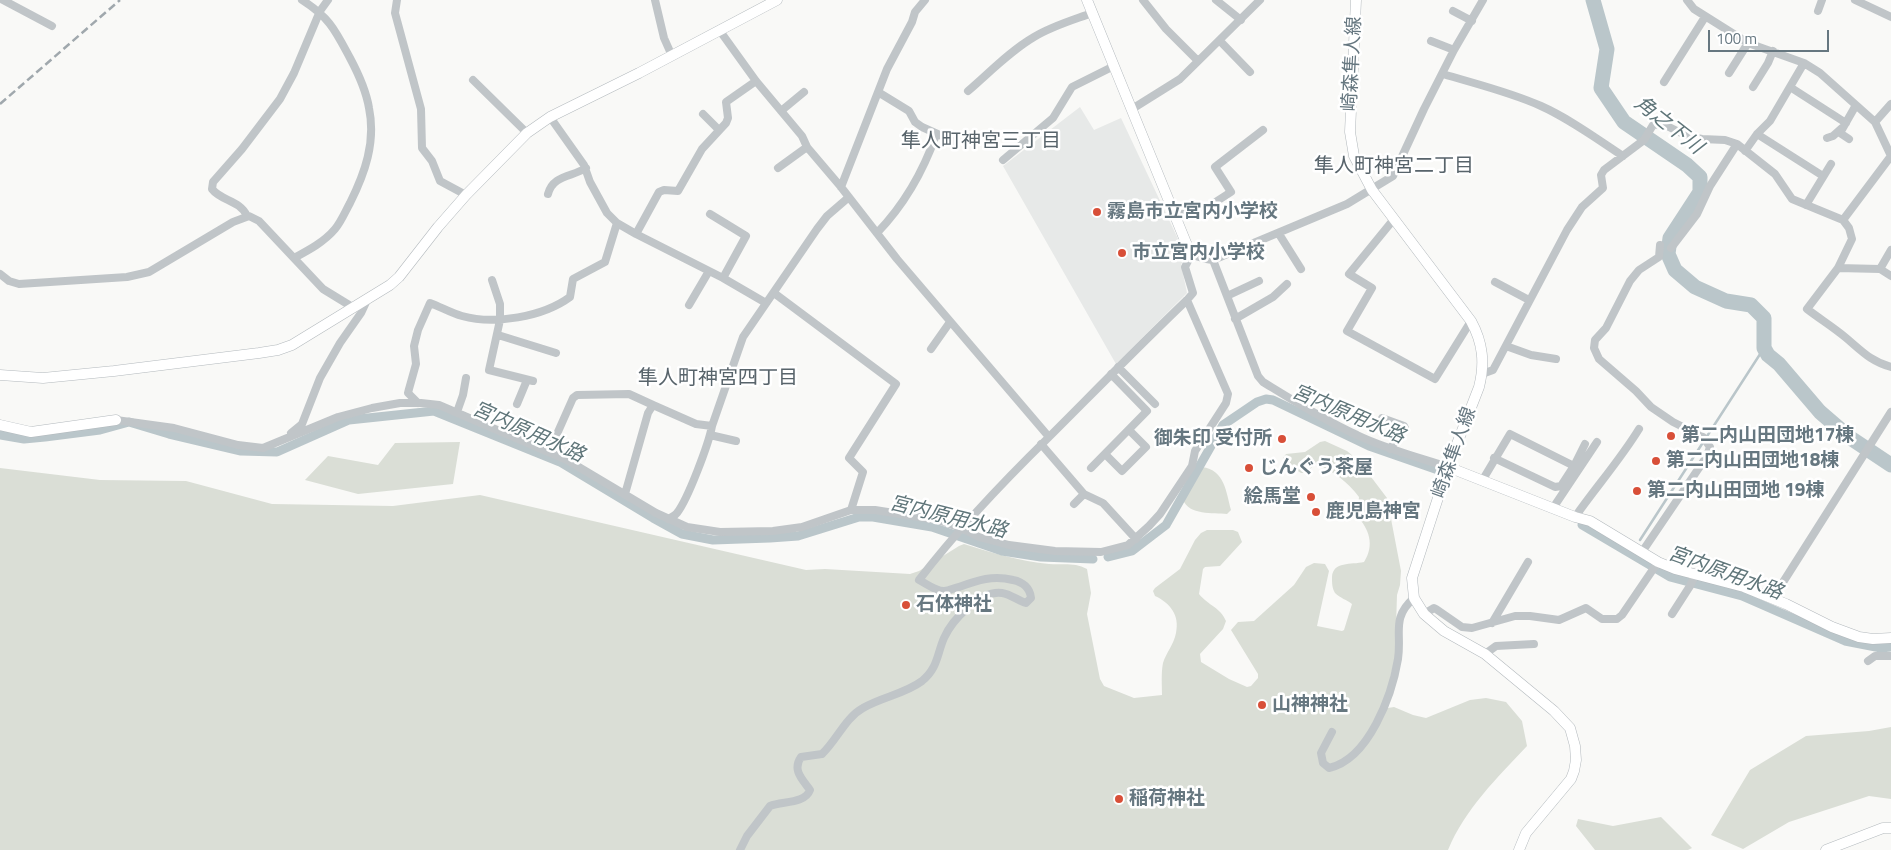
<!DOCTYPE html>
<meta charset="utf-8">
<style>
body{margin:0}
#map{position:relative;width:1891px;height:850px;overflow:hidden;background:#f9f9f7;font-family:"Titillium Web",sans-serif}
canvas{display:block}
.scale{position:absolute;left:1708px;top:30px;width:121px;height:22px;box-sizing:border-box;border:2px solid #667780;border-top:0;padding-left:6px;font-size:15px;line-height:18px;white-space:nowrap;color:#667780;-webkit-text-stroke:4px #fff;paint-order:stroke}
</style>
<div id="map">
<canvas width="1891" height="850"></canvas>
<div class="scale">100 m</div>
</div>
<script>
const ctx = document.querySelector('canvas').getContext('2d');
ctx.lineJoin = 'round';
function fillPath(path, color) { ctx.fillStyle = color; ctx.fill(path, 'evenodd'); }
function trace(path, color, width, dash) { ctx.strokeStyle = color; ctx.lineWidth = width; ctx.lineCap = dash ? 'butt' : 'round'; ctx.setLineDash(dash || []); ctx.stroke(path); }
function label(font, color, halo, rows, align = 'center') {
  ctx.font = font + ' "Titillium Web","Noto Sans JP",sans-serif'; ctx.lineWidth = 5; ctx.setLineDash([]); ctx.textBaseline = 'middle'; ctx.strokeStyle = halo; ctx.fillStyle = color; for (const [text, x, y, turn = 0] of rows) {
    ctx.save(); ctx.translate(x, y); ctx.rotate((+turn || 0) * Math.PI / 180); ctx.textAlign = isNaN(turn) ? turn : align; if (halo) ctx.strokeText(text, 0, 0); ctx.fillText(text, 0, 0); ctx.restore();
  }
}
fillPath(new Path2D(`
 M1080,107l14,23 27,-12 66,140 -6,6 6,29 -71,71 -113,-198z`), '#e7e9e8');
fillPath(new Path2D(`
 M1325,441l22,10 12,10 28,37 14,73 -1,14 -3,10 -2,63 -5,21 -2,29 6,-1 19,8 13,3 44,-18 16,-2 20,4 16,19 5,25c-30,32 -62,63 -79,104h-1448v-382l100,12 86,1 86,23 121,2 87,-11 326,75 19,-1 85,5 9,-3 40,-25 5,-2c28,9 56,17 85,20 14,1 26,-2 38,5l4,24 -4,21 13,65 4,7 30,12 28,-3c0,-10 -1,-22 1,-32 3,-10 11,-19 13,-30 4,-18 -6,-30 -21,-37l-2,-5 2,-3 25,-19 15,-29 6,-7 6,-3h26l5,2 4,10 -22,24 -15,1 -2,2 -4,25c10,12 21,13 27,27l-3,8 -23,25 1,8 28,17 18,8 4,-1 7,-8v-4l-27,-44 7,-8 16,-1 40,-36 12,-18 8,-4 11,1 4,7 -12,55 25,5 2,-1 8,-26c-5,-4 -12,-6 -17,-11 -3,-5 -3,-10 -3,-16 1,-16 19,-12 32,-15 11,-17 5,-33 -7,-46l2,-19c-12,-16 -25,-25 -43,-33l-11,9h-4l-18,-12v-3l3,-4 19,-2 15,-10z
 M460,442l-7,42 -95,10 -53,-14 23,-24 50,9 17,-22z
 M1202,467c23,3 24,25 29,43l-4,4c-14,-1 -38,1 -44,-14z
 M1891,727v72l-22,-3 -80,26 -46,27 -32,-14 39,-65 56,-34 63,-5z
 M1661,817l31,31 -4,2h-93l-19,-24 2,-7 35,7z`), '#daded6');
trace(new Path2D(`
 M1640,540l124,-192
 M1630,555l2,-2`), '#bac6ca', 2.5);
trace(new Path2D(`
 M0,435l24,4 21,-2 55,-7 29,-8 40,12 72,17 36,1 72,-32 85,-9 126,51 93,56 29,16 31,6 57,-2 28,-2 61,-19h14l59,10 70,24 39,6 52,2
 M1582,525l88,52 72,19 103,45 36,7 10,-1
 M1108,557l24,-6 34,-26 57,-100 34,-23 9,-3 7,1 96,46 69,24`), '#bac6ca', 9);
trace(new Path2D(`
 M1593,0l14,49 -6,39 23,34 63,43 13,12v15l-30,46 -2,16 7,16 20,17 31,14 25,4 13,13v30l4,7 11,9 41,48 29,25 42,28`), '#bac6ca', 15);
const secondary = new Path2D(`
 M1087,0l104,255
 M1356,0l-6,132 4,24 18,34 99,131c12,22 14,42 8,66l-31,80 -36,111 2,20 10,16 20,17 41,23 69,57 16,17 5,18 1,14 -2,11 -3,8 -45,54 -7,17
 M0,375l43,3 71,-7 145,-18 19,-3 14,-5 98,-60 9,-8 39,-50 28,-32 61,-62 23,-16 89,-44 138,-73
 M0,425l31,7 85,-12
 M1448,467l127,50 15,4 68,41 17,7 69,18 42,17 46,23 27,10 14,2 18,-1
 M1826,850l57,-22h8`);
trace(secondary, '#b3b9bd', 11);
trace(new Path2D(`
 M3,0l49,26
 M397,0l-2,13 26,96 1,39 10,13 8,20 26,14
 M655,0l9,38 8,18
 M1143,0l23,29 32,32
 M1216,0l25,20
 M1687,0l7,9 54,34 56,20 16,10 55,49 16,34
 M1855,0l36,17
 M1453,11l19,10
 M1818,11l4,-11
 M720,31l36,50 46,55 5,11 34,40 56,72 152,178
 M1220,41l30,31
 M1431,41l23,9
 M1729,73l19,-30
 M1443,74c33,10 67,18 98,32 29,13 56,33 82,50
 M473,80l54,53
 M1664,82l41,-65
 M1753,87l15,-24 5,-12
 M1790,87l56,36
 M968,91c21,-18 42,-40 66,-54 18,-11 39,-17 58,-24
 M878,92l31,19 6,11 7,5 31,14
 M1132,109l48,-30 80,-79
 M781,111l23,-19
 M703,114l16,16
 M550,117l34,48 6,17 17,31 10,10 19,11 23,-42 5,-2 14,1 24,-42 24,-26 2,-5 -2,-16 30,-21
 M1875,122l16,-18
 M1757,134l66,42
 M1827,138l6,-2 9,-8
 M1849,139l-9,-6 16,-28
 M1745,151l12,-17 13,-13 34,-58
 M1003,160l50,-42 19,-31 42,-21
 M778,168l29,-21
 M841,187l46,-118 25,-47 3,-10 10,-12
 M548,194c5,-19 24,-17 38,-26
 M1806,205l25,-41
 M710,214l36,22 -23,42
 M247,216c-7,-16 -26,-15 -35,-27l1,-7 29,-33 38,-50 14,-26 26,-62 8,-11
 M1176,217l17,-8 7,3 31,-20 -16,-25 48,-37
 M1394,219l-45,55 23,14 -25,43 88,48 36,-58
 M1843,220l48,-64
 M877,233c27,-28 46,-61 59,-98
 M636,234l87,44 43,25
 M1279,234l22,35
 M1671,248l26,-34 13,-28 27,-42
 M1891,250l-11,19 11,7
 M294,258c15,-8 30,-16 41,-29 6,-7 10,-17 15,-26 15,-30 26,-61 19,-95 -3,-18 -11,-35 -19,-50 -15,-28 -20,-40 -48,-58
 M1213,260l45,116 5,6c31,19 61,38 94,53 29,14 61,22 91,32
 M1838,268l42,1
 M0,274l9,7 10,3 108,-7 22,-5 84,-50 16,-6 10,5 64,68 31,19
 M492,280l8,24v16l-11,50 44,11
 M1495,282l34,18
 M774,293l122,91 -47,74 14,14 -12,38
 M1227,296l32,-15
 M689,305l20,-34
 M1235,319l38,-22 14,-13
 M498,335l58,18
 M1506,346l25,9 25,4
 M931,349l19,-27
 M1118,367l37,37
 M1482,374l11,-4 74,-140 15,-23 21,-19 -2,-13 3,-5 40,-30 9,-15 10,-1 24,12 15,3 23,1 12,4 38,30 17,25 51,21 6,8 3,11 -14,29 -31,41c13,10 26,18 38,28 17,14 25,24 46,30
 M418,403l-10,-10 1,-4 7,-25 -2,-18 4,-16 12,-27c11,4 21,10 32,13 32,9 81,1 108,-19l3,-18 32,-17 12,-39
 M517,404l10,-24
 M457,412l6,-17 3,-17
 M1382,418l22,8 1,2 -15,21
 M116,420l58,8 64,17 25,3 75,-31 34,-9 28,-5h21l18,2 128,55 89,53 31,14 33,5 53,-1 29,-4 49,-17h24l63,10 23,8 18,9 30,8 46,6 46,1 27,-7 21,-19 11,-12 32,-48 3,-15 31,-48 2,-9 -41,-94
 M291,433l11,-9 18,-46 20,-35 21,-30 6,-13
 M710,435l26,6
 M1041,444l43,50 19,9 33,36
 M549,452l24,-54 4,-3 52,-1 24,11
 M1105,454l17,17 24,-24 -17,-17
 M1574,466l11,-22
 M1091,468l56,-57 -36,-37
 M1482,481l28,-47 64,32 -13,20 -6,1 -61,-29
 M625,494l23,-81 5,-8 43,19 16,2
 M1074,504l10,-10
 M1553,508l44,-66
 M1575,517c21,-30 45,-57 64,-88
 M668,519c3,-2 7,-3 9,-6 11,-14 32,-70 35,-87l31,-89 74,-108 10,-13 22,-19
 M1642,552l65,-96 3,-9 -7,-10 -30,-15 -22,-15 -15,-16 -37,-32 -5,-11 1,-8 11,-12 24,-47 9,-11 20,-13 1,-12
 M1773,598l118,-186
 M1424,614l10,-6 2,1 26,18 10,1 43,-12h15l29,4 27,-12 16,11h15l5,-4 36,-53
 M1672,614l18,-28 5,-11
 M1492,623l36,-61
 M1485,654l11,-8 38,-2
 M1868,661l7,-5h16
 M1332,732l-11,21 2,10 6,5c40,-9 63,-73 69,-109 4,-26 -7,-41 16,-61
 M740,850l7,-14 23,-30c12,-5 35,-2 40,-16 -8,-11 -18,-20 -9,-33l21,-3c15,-14 23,-36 41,-46 18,-11 42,-14 59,-27 16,-13 15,-27 22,-43 8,-18 36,-48 58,-45 8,1 17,8 24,10l5,-5c-1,-10 -8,-16 -18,-18 -20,-5 -35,0 -54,7 -5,1 -10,4 -15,4 -9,0 -17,-7 -25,-11 39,-51 84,-98 130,-143 46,-46 91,-92 138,-137l6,-7 -8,-26 6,-12c8,1 14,5 22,5l134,-56 46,-28 31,-67 30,-59 29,-50`), '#c0c5c8', 8);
trace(secondary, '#fff', 10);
trace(new Path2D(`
 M0,104l120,-104`), '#a0a8ad', 2.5, [8, 4]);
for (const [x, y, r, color] of [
 [1097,212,5,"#d84f38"],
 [1122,253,5,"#d84f38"],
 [1671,436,5,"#d84f38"],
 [1282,439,5,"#d84f38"],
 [1656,461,5,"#d84f38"],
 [1249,468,5,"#d84f38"],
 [1637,491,5,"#d84f38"],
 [1311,497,5,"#d84f38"],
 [1316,512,5,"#d84f38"],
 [906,605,5,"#d84f38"],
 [1262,705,5,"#d84f38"],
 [1119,799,5,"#d84f38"]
]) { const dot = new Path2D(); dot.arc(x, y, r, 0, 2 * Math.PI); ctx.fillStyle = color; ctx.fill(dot); trace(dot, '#fff', 2); }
label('19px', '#667780', '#fff', [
 ["崎森隼人線",1353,64,-87],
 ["崎森隼人線",1455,453,-70]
]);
label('bold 19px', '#667780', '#fff', [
 ["霧島市立宮内小学校",1107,212],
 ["市立宮内小学校",1132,253],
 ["第二内山田団地17棟",1681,436],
 ["御朱印 受付所",1272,439,"right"],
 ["第二内山田団地18棟",1666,461],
 ["じんぐう茶屋",1259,468],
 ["第二内山田団地 19棟",1647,491],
 ["絵馬堂",1301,497,"right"],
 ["鹿児島神宮",1326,512],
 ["石体神社",916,605],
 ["山神神社",1272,705],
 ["稲荷神社",1129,799]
], 'left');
label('italic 20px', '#60767a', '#fff', [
 ["角之下川",1668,126,38],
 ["宮内原用水路",1348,415,23],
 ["宮内原用水路",528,433,24],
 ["宮内原用水路",948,518,14],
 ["宮内原用水路",1725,574,20]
]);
label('20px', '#58646b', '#fff', [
 ["隼人町神宮三丁目",981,142],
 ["隼人町神宮二丁目",1394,167],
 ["隼人町神宮四丁目",718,379]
]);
</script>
